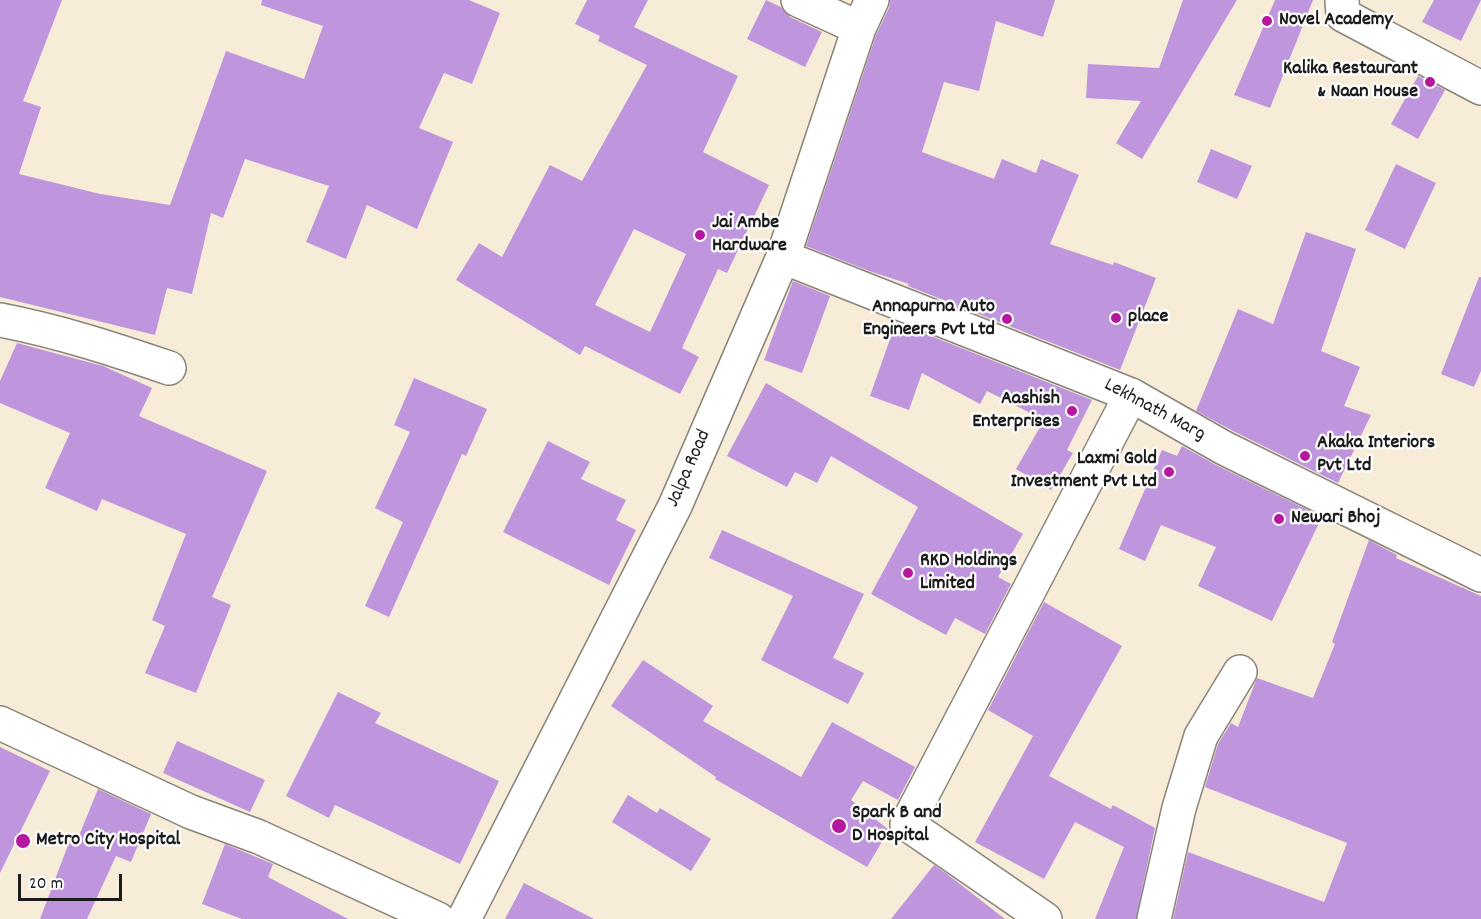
<!DOCTYPE html>
<style>
body{margin:0}
#map{position:relative;width:1481px;height:919px;overflow:hidden;background:#f6ecd8;font-family:Dekko,sans-serif}
canvas{display:block}
.scale{position:absolute;left:18px;top:874px;width:104px;height:27px;box-sizing:border-box;border:3px solid #1c1c1c;border-top:0;padding-left:8px;font-size:18px;line-height:21px;white-space:nowrap;color:#1c1c1c;-webkit-text-stroke:4px #fff;paint-order:stroke}
</style>
<div id="map">
<canvas width="1481" height="919"></canvas>
<div class="scale">20 m</div>
</div>
<script>
const ctx = document.querySelector('canvas').getContext('2d');
ctx.lineJoin = 'round';
function fillPath(path, color) { ctx.fillStyle = color; ctx.fill(path, 'evenodd'); }
function trace(path, color, width, dash) { ctx.strokeStyle = color; ctx.lineWidth = width; ctx.lineCap = dash ? 'butt' : 'round'; ctx.setLineDash(dash || []); ctx.stroke(path); }
function label(font, color, halo, rows, align = 'center') {
  ctx.font = font + ' Dekko,sans-serif'; ctx.lineWidth = 4.5; ctx.setLineDash([]); ctx.textBaseline = 'middle'; ctx.strokeStyle = halo; ctx.fillStyle = color; for (const [text, x, y, turn = 0] of rows) {
    ctx.save(); ctx.translate(x, y); ctx.rotate((+turn || 0) * Math.PI / 180); ctx.textAlign = isNaN(turn) ? turn : align; if (halo) ctx.strokeText(text, 0, 0); ctx.fillText(text, 0, 0); ctx.restore();
  }
}
fillPath(new Path2D(`
 M0,0h62l-39,101 18,6 -22,67 81,20 70,11 56,-154 78,28 19,-53 -62,-21 1,-5h207l31,13 -28,71 -28,-11 -25,55 34,14 -36,87 -50,-24 -21,54 -40,-17 23,-56 -84,-27 -22,59 -12,-5 -19,81 -25,-6 -12,47 -155,-38z
 M587,0h61l-14,27 104,49 -35,76 66,33 -42,88 -9,-4 -36,79 17,9 -19,37 -95,-48 -5,9 -124,-75 23,-37 23,14 48,-92 32,16 65,-116 -49,-24 2,-5 -25,-12zM634,229l52,25 -36,78 -55,-27z
 M766,0l15,7 9,10 32,15 -17,35 -58,-28z
 M890,0h165l-12,37 -47,-16 -17,70 -35,-9 -22,70 72,27 8,-20 34,14 5,-14 38,16 -29,69 63,21 1,-3 42,16 -36,92 -212,-84 1,-2 -40,-13 -63,-25 70,-211 13,-27z
 M1183,0h54l-95,159 -26,-16 25,-42 -55,-3 2,-34 71,4z
 M1275,0h38l-43,108 -36,-13z
 M1434,0h47l-20,41 -39,-19z
 M1418,76l27,14 -27,49 -27,-15z
 M1211,149l41,17 -15,33 -40,-17z
 M1396,164l40,19 -31,66 -40,-19z
 M1306,232l50,17 -35,102 39,16 -16,39 27,9 -33,68 -105,-52 -37,-20 42,-102 35,15z
 M1479,277h2v94l-7,16 -33,-13z
 M793,281l37,15 -28,77 -38,-13z
 M896,322l196,78 -25,50 6,3 -22,37 -35,-21 28,-49 -57,-29 -7,13 -58,-31 -13,37 -39,-14z
 M17,343l86,23 49,22 -13,28 128,55 -55,126 19,8 -35,88 -51,-20 20,-47 -13,-6 34,-86 -84,-35 -5,12 -52,-23 25,-55 -70,-30v-22z
 M414,378l73,31 -21,47 -4,-2 -73,163 -24,-11 38,-84 -28,-14 35,-76 -16,-7z
 M766,383l257,151 -25,43 13,7 -26,50 -30,-16 -9,17 -75,-41 47,-87 -87,-51 -14,27 -22,-11 -8,15 -60,-31z
 M548,441l42,21 -9,17 45,21 -10,20 20,10 -27,55 -106,-53z
 M1182,446l34,19 106,52 -50,104 -74,-35 18,-39 -55,-22 -16,36 -26,-12 43,-99 15,6z
 M722,530l142,64 -31,64 31,15 -16,31 -87,-44 32,-64 -84,-38z
 M1369,540l28,15 -1,3 85,38v323h-308l15,-67 136,50 23,-59 -142,-56 13,-43 13,-21 7,4 19,-49 56,20 22,-54 -3,-2z
 M1044,602l78,44 -73,130 62,33 2,-4 42,23 -19,91h-41l29,-72 -49,-25 -31,57 -69,-37 58,-106 -45,-26z
 M643,660l70,46 -10,15 98,56 31,-55 83,45 -17,33 -35,-19 -12,19 38,30 -22,37 -152,-88 1,-2 -105,-71z
 M338,692l43,21 -6,10 124,58 -39,83 -125,-59 -6,13 -43,-22z
 M177,741l88,39 -15,32 -87,-39z
 M0,747l50,24 -50,102z
 M98,789l53,25 -20,48 -15,-6 -29,63h-47l30,-79 6,3z
 M628,795l29,18 3,-5 51,31 -20,32 -79,-49z
 M225,844l48,20 -5,13 80,42h-106l-40,-15z
 M934,865l13,9 58,45h-114z
 M524,883l70,36h-89z`), '#bf96dd');
const minor = new Path2D(`
 M798,0l61,28
 M1342,0l1,15 138,73
 M783,257l348,138 93,53 257,127
 M0,320c58,11 113,29 169,48
 M0,723l191,89 68,25 179,82
 M464,919l211,-413 108,-249 76,-229 13,-28
 M1045,919l-138,-95 224,-429
 M1154,919l25,-111 22,-72 39,-64`);
trace(minor, '#89847a', 36);
trace(minor, '#fff', 33);
for (const [x, y, r, color] of [
 [1267,21,6,"#b5179e"],
 [1430,82,6,"#b5179e"],
 [700,235,6,"#b5179e"],
 [1116,318,6,"#b5179e"],
 [1007,319,6,"#b5179e"],
 [1072,411,6,"#b5179e"],
 [1305,456,6,"#b5179e"],
 [1169,472,6,"#b5179e"],
 [1279,519,6,"#b5179e"],
 [908,573,6,"#b5179e"],
 [839,826,8,"#b5179e"],
 [23,841,8,"#b5179e"]
]) { const dot = new Path2D(); dot.arc(x, y, r, 0, 2 * Math.PI); ctx.fillStyle = color; ctx.fill(dot); trace(dot, '#fff', 2); }
label('bold 20px', '#1c1c1c', '#fff', [
 ["Novel Academy",1279,21],
 ["Kalika Restaurant",1418,70,"right"],
 ["& Naan House",1418,93,"right"],
 ["Jai Ambe",712,224],
 ["Hardware",712,247],
 ["Annapurna Auto",995,308,"right"],
 ["Engineers Pvt Ltd",995,331,"right"],
 ["place",1128,318],
 ["Aashish",1060,400,"right"],
 ["Enterprises",1060,423,"right"],
 ["Akaka Interiors",1317,444],
 ["Pvt Ltd",1317,467],
 ["Laxmi Gold",1157,460,"right"],
 ["Investment Pvt Ltd",1157,483,"right"],
 ["Newari Bhoj",1291,519],
 ["RKD Holdings",920,562],
 ["Limited",920,585],
 ["Spark B and",852,814],
 ["D Hospital",852,837],
 ["Metro City Hospital",36,841]
], 'left');
label('20px', '#1c1c1c', '#fff', [
 ["Lekhnath Marg",1154,411,28],
 ["Jalpa Road",690,469,-66]
]);
</script>
